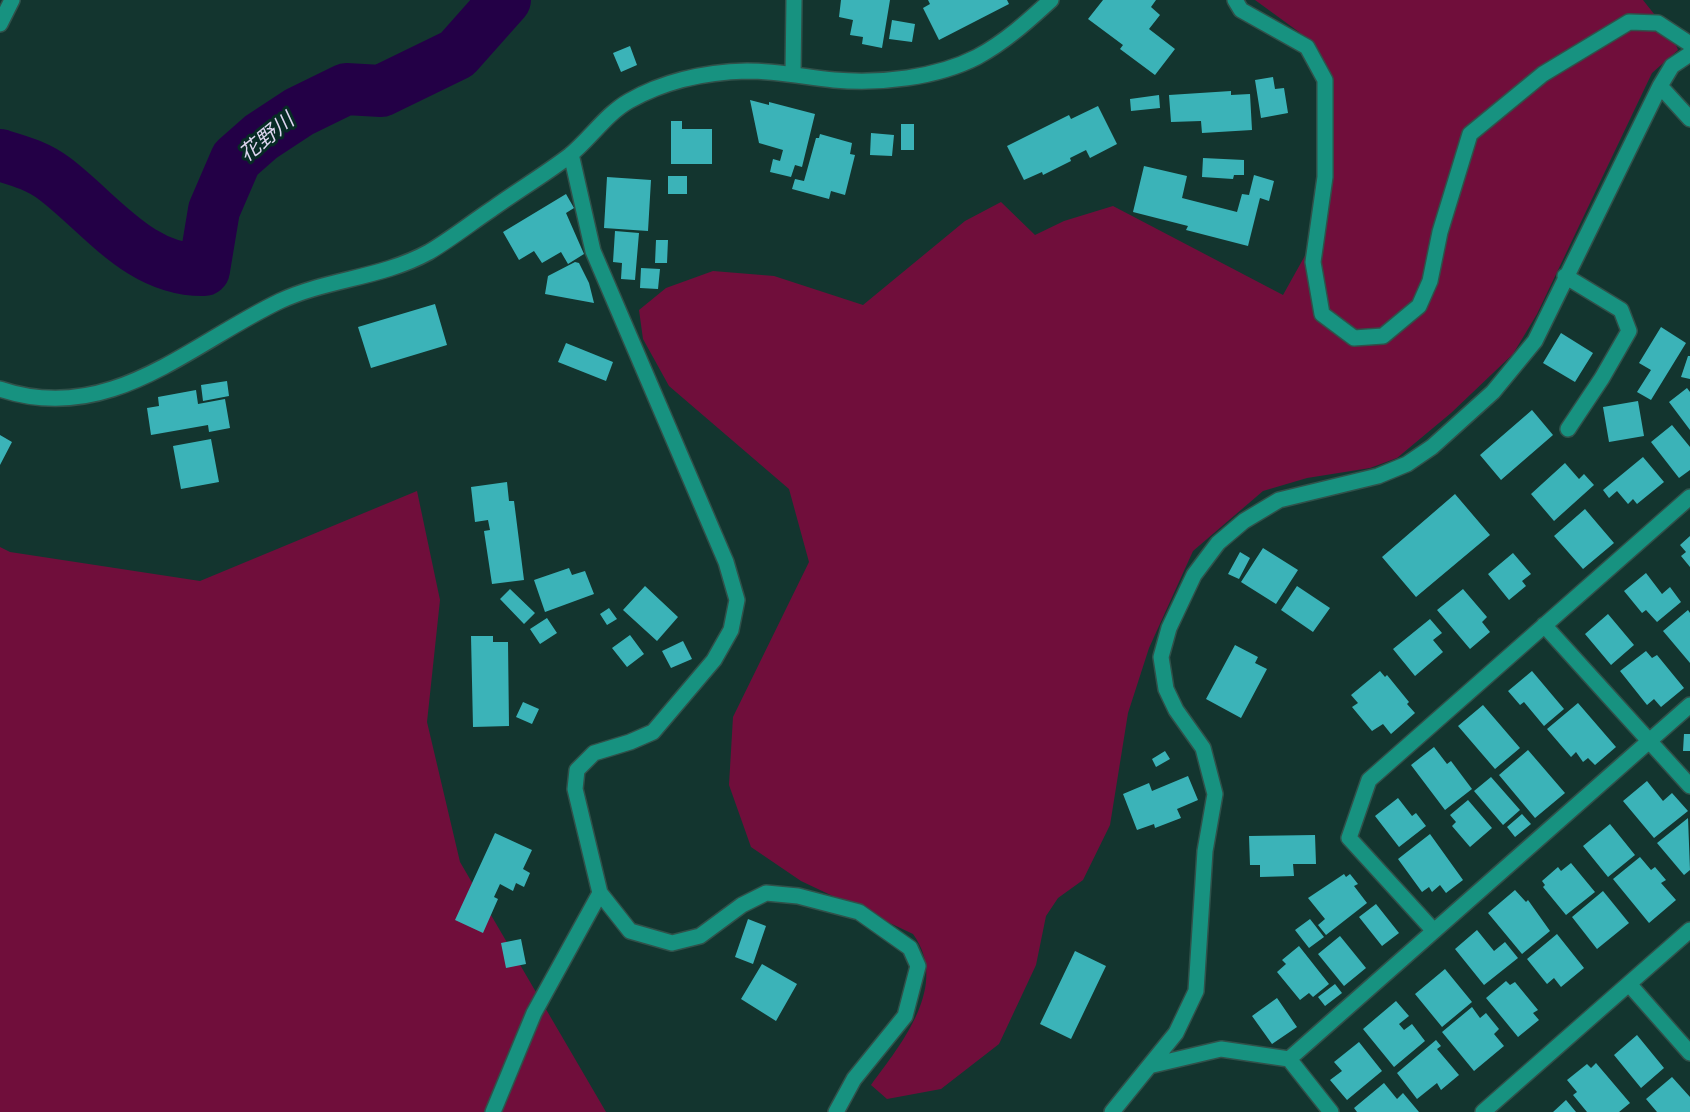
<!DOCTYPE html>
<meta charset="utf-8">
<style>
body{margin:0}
canvas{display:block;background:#13352f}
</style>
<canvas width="1690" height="1112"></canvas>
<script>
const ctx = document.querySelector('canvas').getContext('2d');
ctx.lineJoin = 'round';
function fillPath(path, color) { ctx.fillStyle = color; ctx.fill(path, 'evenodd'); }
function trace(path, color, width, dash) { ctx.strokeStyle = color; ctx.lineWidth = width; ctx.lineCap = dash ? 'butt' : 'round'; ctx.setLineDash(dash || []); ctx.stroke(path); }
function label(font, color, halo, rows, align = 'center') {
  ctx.font = font + ' Rubik,"Noto Sans JP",sans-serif'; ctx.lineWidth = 6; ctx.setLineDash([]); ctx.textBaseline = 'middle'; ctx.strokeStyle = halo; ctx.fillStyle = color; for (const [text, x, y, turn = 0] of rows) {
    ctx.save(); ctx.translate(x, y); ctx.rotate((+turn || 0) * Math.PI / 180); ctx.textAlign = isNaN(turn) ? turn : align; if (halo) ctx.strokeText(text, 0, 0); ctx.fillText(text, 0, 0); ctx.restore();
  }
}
fillPath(new Path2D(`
 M1255,0h388l30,38 5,12 -26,23 -115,241 -24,40 -62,59 -54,45 -27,10 -63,10 -44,13 -70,60 -44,97 -21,65 -18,112 -27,55 -25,18 -12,18 -10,49 -37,79 -58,45 -54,10 -16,-14c31,-42 79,-100 42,-151l-112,-53 -50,-34 -22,-62 4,-68 76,-155 -20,-73 -120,-103 -26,-47 -4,-29 27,-22 47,-17 61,5 89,29 102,-84 36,-19 34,33 29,-14 49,-15 170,89 43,-77 -6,-154 -21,-32z
 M417,491l23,109 -13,122 33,140 146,250h-606v-565l10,5 190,29z`), '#700e3b');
trace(new Path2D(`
 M0,155c20,6 38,11 55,24 46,35 85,92 149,91l10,-60 22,-51 25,-22 38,-25 47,-23 35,2 76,-37 48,-54`), '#230046', 52);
fillPath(new Path2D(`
 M841,0h49l-8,48 -20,-4 1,-7 -13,-2 3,-15 -14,-3z
 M928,0h79l2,4 -70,36 -16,-32 7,-4z
 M1103,0h53l-5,7 9,8 -11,14 26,20 -20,26 -35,-26 3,-4 -35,-26z
 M892,20l23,4 -3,18 -23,-3z
 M630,46l7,19 -16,7 -8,-19z
 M1273,77l2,12 9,-1 4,25 -27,5 -6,-38z
 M1231,91v4l19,-1 2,36 -50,3 -1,-12 -30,1 -2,-27z
 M1159,95l1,13 -29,3 -1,-12z
 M750,100l19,5v-3l46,12 -13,53 -7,-2 -4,12 -21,-5 3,-13 7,2 3,-11 -24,-7z
 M1098,106l19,38 -27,14 -4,-8 -16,8 1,3 -28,14 -1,-3 -18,8 -17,-34 62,-31 2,4z
 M671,121h11v8h30v35h-41z
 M901,124h13v26h-13z
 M871,133l23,2 -2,21 -22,-1z
 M820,134l32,9 -2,11 5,1 -10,40 -14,-4 -2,8 -37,-10 3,-10 9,2 12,-43h3z
 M1203,158l41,2v15h-10l-1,4 -31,-2z
 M1144,166l43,10 -5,22 55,14 5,-18 7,1 5,-20 20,6 -5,20 -9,-3 -12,48 -62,-16 2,-4 -55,-14z
 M668,176h19v18h-19z
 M607,177l44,3 -3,51 -44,-3z
 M566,194l8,14 -8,5 18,41 -16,10 -7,-12 -19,11 -8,-12 -15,9 -16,-28z
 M615,231l24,2 -4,47 -14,-1 1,-16 -9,-1z
 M656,240h12l-1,23h-12z
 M575,262l4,1 10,20 5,20 -49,-9 3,-18z
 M641,268l19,1 -2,20 -18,-1z
 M435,304l12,41 -76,23 -13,-41z
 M1661,327l25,16 -35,57 -14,-8 14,-22 -12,-7z
 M1561,333l32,20 -18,29 -32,-19z
 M566,343l47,19 -7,19 -48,-19z
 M1688,356h2v23l-9,-2z
 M227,381l2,15 -26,5 -2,-16z
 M1687,388l3,4v38l-21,-28z
 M196,390l2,14 27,-5 5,29 -21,4 -1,-7 -57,10 -4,-27 12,-2 -1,-9z
 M1638,401l6,35 -35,6 -6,-35z
 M1532,410l21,25 -52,45 -21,-25z
 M1672,425l18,22v23l-11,8 -28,-36z
 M0,435l12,7 -12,23z
 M211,439l8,43 -38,7 -8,-43z
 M1643,457l21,25 -27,22 -4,-5 -5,5 -11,-13 -8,7 -6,-8z
 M1565,463l14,16 5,-5 10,11 -40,36 -23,-27z
 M507,482l2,19h5l10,79 -32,4 -8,-53 6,-1 -2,-10 -13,2 -4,-35z
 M1455,494l35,41 -74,62 -34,-40z
 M1585,509l29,34 -31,26 -29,-33z
 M1690,536v31l-9,-11 5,-4 -6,-7z
 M1263,548l35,22 -22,34 -35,-22z
 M1240,552l10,6 -11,21 -11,-5z
 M1513,553l18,21 -9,7 4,5 -17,14 -21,-26z
 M569,568l3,7 13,-4 9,23 -49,18 -11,-32z
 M1646,573l16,21 8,-7 11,15 -24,20 -11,-12 -4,3 -18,-22z
 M645,586l33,31 -21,24 -34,-31z
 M1297,586l33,22 -17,24 -32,-22z
 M510,589l25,24 -11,11 -24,-25z
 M1463,589l24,28 -5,5 8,10 -20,17 -33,-39z
 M609,608l8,11 -10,6 -7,-11z
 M1688,610l2,3v50l-27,-32z
 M1608,614l26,31 -23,20 -26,-31z
 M547,618l10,15 -17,11 -10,-15z
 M1430,619l12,14 -9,7 10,12 -28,24 -22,-27z
 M630,635l14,19 -17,13 -15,-19z
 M471,636h22v6h15l1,84 -36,1z
 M683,641l9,18 -21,9 -9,-17z
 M1235,645l23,12 -3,6 12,6 -26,49 -35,-19z
 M1646,651l6,7 5,-3 27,33 -23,19 -7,-8 -7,6 -27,-34z
 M1380,671l5,6 2,-2 22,27 -2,2 8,9 -24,21 -8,-10 -11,7 -20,-24 6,-4 -7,-8z
 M1532,671l32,38 -20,17 -20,-24 -4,3 -12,-14z
 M523,702l16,7 -7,15 -16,-7z
 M1578,703l38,44 -21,18 -7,-7 -5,4 -7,-10 -5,5 -24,-28z
 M1483,705l37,43 -25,21 -37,-43z
 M1684,734h6v17h-7z
 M1434,747l13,17 4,-3 21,28 -27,21 -34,-45z
 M1528,750l37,43 -30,25 -36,-43z
 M1165,751l5,8 -14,8 -4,-8z
 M1188,776l10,24 -21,9 4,9 -26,10 -1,-4 -17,6 -14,-36 26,-11 3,8z
 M1491,777l29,33 -17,15 -29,-34z
 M1647,781l16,20 9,-8 16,18 -34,27 -31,-37z
 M1398,798l14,18 4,-3 10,13 -27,21 -24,-31z
 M1468,800l24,28 -22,19 -18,-21 4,-4 -6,-7z
 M1522,814l9,10 -16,13 -8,-10z
 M1688,818l2,52 -6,5 -27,-32z
 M1610,824l25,31 -27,22 -25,-31z
 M495,833l37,17 -9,19 7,4 -6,14 -8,-4 -3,8 -13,-7 -6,13 4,2 -15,34 -28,-13z
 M1430,834l33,46 -17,13 -6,-8 -8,7 -3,-5 -7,5 -24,-33z
 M1315,835l1,29h-23l1,12 -34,1v-12h-10l-1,-29z
 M1640,857l11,13 4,-3 11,13 -5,3 15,17 -27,23 -36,-44z
 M1571,863l24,29 -29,23 -23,-28 2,-2 -3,-4 16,-14 3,4z
 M1344,874l2,3 4,-3 8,10 -4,2 13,17 -41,32 -8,-10 7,-6 -17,-21z
 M1515,890l11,12 2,-2 22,31 -28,23 -34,-41z
 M1603,891l26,32 -32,26 -25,-32z
 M1376,904l23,29 -17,13 -23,-29z
 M748,919l18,7 -13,38 -18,-7z
 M1310,919l14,18 -15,11 -14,-18z
 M1477,930l17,21 11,-9 13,16 -34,27 -29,-36z
 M1557,934l27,34 -23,19 -7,-9 -7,6 -20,-25z
 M1340,936l26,32 -22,18 -26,-32z
 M521,939l5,25 -20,4 -5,-25z
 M1299,946l30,38 -16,13 -4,-4 -9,7 -23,-28 9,-8 -4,-4z
 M1075,951l31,15 -35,73 -31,-15z
 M762,964l35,20 -21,37 -35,-22z
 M1445,969l27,33 -30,25 -27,-33z
 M1506,981l4,4 5,-3 23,28 -5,3 6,7 -21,17 -32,-39z
 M1335,984l7,9 -17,13 -7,-9z
 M1277,998l20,29 -25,17 -20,-28z
 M1396,1001l13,15 -10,8 5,6 8,-6 13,17 -31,26 -31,-38z
 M1472,1007l8,11 6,-5 13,16 -5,5 10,12 -30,25 -32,-39z
 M1637,1035l27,33 -23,20 -27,-33z
 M1436,1040l5,6 -4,3 22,26 -18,15 -4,-7 -20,16 -20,-26z
 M1359,1042l23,29 -35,29 -17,-20 12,-9 -8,-9z
 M1596,1063l34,40 -11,9h-32l-14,-17 4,-3 -10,-12 20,-16 4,4z
 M1672,1077l18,20v15h-33l-11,-13z
 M1384,1083l13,16 6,-6 16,19h-62l-3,-4z
 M1566,1100l10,12h-23z`), '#3bb3b8');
const minor = new Path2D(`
 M1235,0l6,10 66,37 18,33v97l-12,85 9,52 32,24 29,-2 36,-30 11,-25 10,-49 30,-98 73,-60 86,-52 29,1 32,21
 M0,24l12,-24
 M793,74l1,-74
 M1660,86l30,33
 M571,154l22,97 133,311 11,38 -6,30 -17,30 -61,72 -23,10 -36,11 -17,17 -2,19 25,104 30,38 42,12 28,-7 42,-31 24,-12 32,3 61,16 51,36 8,18 -13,50 -51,63 -18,33
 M1565,276l56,34 8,21 -27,47 -34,51
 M0,389c109,37 188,-44 280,-88 47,-22 102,-23 149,-49 22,-13 42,-29 63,-43 25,-18 52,-34 77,-53 21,-17 37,-42 60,-55 37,-21 77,-29 118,-30 30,0 58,6 87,9 46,4 102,-2 143,-23 28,-15 51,-36 74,-57
 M1544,625l146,161
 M1434,931l-85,-93 20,-58 321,-283
 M1629,984l61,69
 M1153,1065l68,-16 68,10
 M493,1112l41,-99 66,-120
 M1112,1112l64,-79 20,-42 9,-140 10,-57 -12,-46 -27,-38 -10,-21 -5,-32 8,-29 25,-53 24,-32 26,-22 35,-21 99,-24 29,-12 25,-17 61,-55 42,-51 125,-255 12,-20 18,-12
 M1331,1112l-42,-53 401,-354
 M1483,1112l207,-182`);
trace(minor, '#30514a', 18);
trace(minor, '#179280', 15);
label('italic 21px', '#ddd5ef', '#072b25', [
 ["花野川",267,138,-39]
]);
</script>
